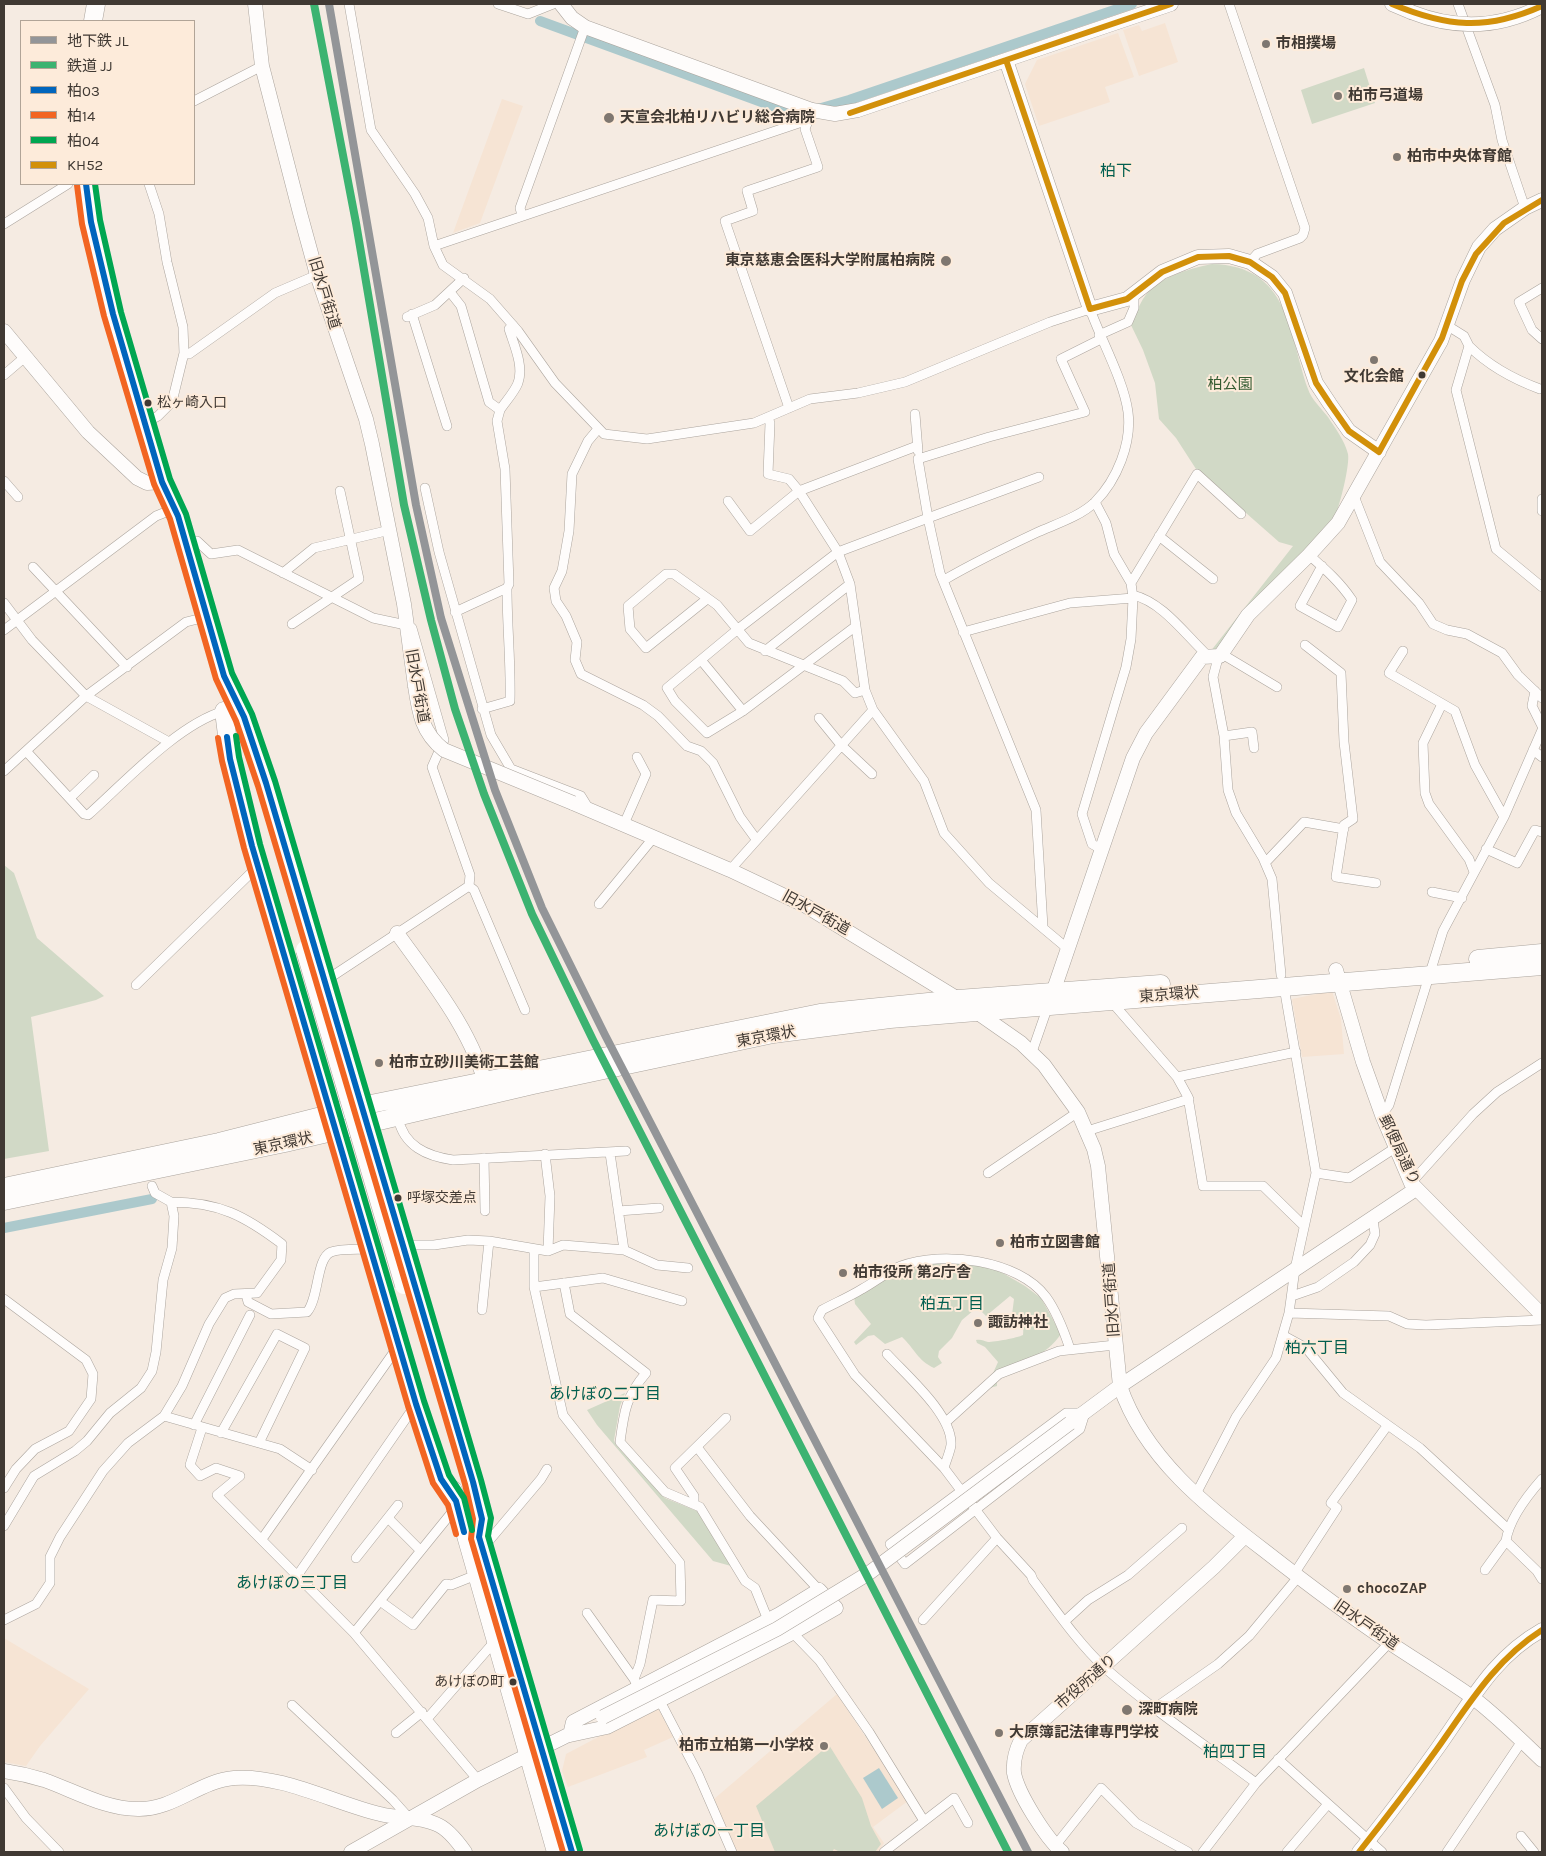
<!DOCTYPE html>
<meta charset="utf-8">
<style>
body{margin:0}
#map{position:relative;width:1546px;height:1856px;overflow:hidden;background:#f5ebe2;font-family:Karla,"Noto Sans JP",sans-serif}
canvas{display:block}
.frame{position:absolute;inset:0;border:5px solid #403933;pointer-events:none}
.legend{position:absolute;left:20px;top:20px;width:175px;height:165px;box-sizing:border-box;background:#fdebda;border:1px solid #b1a497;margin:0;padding:6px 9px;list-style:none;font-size:15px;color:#403933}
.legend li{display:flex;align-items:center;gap:10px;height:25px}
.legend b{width:25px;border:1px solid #b1a497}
</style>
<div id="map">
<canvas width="1546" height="1856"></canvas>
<div class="frame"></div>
<ul class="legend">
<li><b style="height:6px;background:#939598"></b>地下鉄 JL</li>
<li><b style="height:6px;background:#3cb371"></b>鉄道 JJ</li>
<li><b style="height:6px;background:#0065bd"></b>柏03</li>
<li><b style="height:6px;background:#f26522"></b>柏14</li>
<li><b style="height:6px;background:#00a651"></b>柏04</li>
<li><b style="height:6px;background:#d2900a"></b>KH52</li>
</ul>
</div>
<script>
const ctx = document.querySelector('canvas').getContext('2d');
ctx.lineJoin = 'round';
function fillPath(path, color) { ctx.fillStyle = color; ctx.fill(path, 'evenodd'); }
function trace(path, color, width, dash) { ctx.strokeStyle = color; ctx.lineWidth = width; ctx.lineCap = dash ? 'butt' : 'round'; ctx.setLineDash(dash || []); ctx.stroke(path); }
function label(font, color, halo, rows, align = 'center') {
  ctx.font = font + ' Karla,"Noto Sans JP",sans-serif'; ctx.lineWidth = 4; ctx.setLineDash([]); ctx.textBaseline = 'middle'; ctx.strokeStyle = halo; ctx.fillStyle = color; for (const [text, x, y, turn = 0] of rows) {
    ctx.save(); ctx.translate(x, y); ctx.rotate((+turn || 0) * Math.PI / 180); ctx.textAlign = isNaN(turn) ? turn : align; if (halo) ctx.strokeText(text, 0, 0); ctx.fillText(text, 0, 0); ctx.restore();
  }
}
fillPath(new Path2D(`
 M1165,23l13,39 -39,14 -16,-46 16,-5 3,6z
 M1118,33l16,44 -29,10 5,15 -71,24 -14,-42 12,-24z
 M502,99l21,7 -43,117 -27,10z
 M1332,991l9,28 3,35 -42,3 -10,-58z
 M4,1638l85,51 -49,57 -14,20 -22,-4z
 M837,1694l71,107 -35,26 11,16 -6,9h-143l-21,-53z
 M657,1706l16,31 -29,13 3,7 -79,30 -6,-16 4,-17z`), '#f6e4d4');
fillPath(new Path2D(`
 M1364,68l11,35 -63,21 -11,-34z
 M1212,264c78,2 76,68 96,125 3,10 14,20 20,28 7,11 17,24 20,37 2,11 -8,51 -13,62l-119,136h-6l83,-106 -14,-4 -83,-73 -20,-31 -17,-19 -4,-36 -12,-33 -12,-25c4,-8 7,-18 12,-26 14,-22 45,-30 69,-35z
 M4,865l10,8 23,65 67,58 -8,4 -65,17 18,134 -45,8z
 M925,1260l62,6 14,6 24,14 16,12 20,36c-14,21 -43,33 -64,46v6l-11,3 12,-27 -13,-15 -8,-4 -1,-3c6,-1 7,1 12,2 7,0 29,-4 35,-7 2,-11 -5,-12 -11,-20l2,-16 -4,-3 -24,20 -5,-5 -7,-1 -12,10 -10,18 -13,13 -1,6 4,6 -8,5c-17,-8 -19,-19 -32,-31l-17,7 -11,-9 -6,1 -12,9 -2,-3 17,-18 -16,-20 -1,-8 38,-23z
 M625,1393l-5,13 -6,34 2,5 49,53 32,13 34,55 -18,-5 -116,-136 -10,-15z
 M829,1745l33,53 9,28 10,18 -6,8h-35l-6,-3 -2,3h-57l-19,-46z`), '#d1d9c6');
fillPath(new Path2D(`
 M879,1768l19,30 -16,11 -19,-31z`), '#acc9cc');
trace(new Path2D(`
 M540,21l257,94 52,-15 283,-96
 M4,1228l148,-29`), '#acc9cc', 10);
const street = new Path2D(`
 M349,4l22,126 44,64 13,24 6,28 9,19 47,34 28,32 37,52 49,51 43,5 107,-16 56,-24 48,-6 47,-11 145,-60 40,-13c11,31 34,72 38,103 4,31 -11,68 -33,90 -14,14 -39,22 -57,30 -32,15 -63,30 -94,48
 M498,4l30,10 25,-10
 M1229,4l76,224 -2,7 -3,3 -43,16 -7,8
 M1458,4l37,101 7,35 23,68
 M194,101l68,-35
 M522,215l-2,-7 65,-181
 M4,224l64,-40
 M434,246l368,-124 5,2
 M1542,288l-23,14 13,28 10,9
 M450,292l11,14 28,96 11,8 -3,11 8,48 4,115 -2,4 -52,24
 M412,314l35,112
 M407,317l28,-12 29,-27
 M1448,326l16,10 5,10 -13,44 40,159 46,38
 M1099,335l29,-13 6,-14v-13
 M1469,346c20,20 44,33 71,43
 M184,353l5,1 86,-61 42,-18
 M4,375l21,-18
 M789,408l-64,-187 28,-10 -6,-20 71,-24 -13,-38 7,-19
 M500,410c5,-8 14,-17 18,-27 6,-17 -4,-38 -9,-54l4,-4
 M915,414l3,37
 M768,418l2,5 -2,51 21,5 10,12 118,-45
 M145,423l13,-7 14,-14 12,-49 -1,-26 -16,-65 -8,-48 -10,-30
 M598,429l-10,12 -16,33 -3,57 -7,40 -8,17 2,13 10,15 11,26 -2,18 6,14 62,31 15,11 29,30 14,5 12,12 27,54 16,22
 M1039,477l-111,41 12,55 96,237 7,117
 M4,481l14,16
 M425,488l14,64 52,183 20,34 70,27 8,13
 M1354,496l26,66 39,41 14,21 14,6 20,4 35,19 16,22 24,23
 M1542,499v12
 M728,501l22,30 49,-40 39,61 12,32 15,106 8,20 51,71 20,52 45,50 79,66
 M1095,502l11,21 8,31 17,29 2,15 -2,41 -5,28 -44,147 10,30 9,5
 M1159,536l54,43
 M186,542l11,-1 14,13 27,-4 135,68 33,7
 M1309,555c16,14 31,27 43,45l-14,27 -38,-21 22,-40
 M33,567l94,100
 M283,573l31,-25 76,-18
 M1131,583l66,-109 44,40
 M1133,595c29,7 51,38 72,58l-3,4
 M707,599l-61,49 -16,-19 -2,-23 38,-32h8l43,31 32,38 94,38 12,12 10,-3
 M4,603l28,37 54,56 83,46
 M292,624l67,-45 -19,-88
 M856,626l-113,85 -36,22 -32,-32 -8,-13 71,-59 100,-77 90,-34 -10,-59 71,-22 96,-25 -24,-53 40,-20
 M4,630l152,-114 10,-4
 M963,632l107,-29 63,-5
 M1305,645l36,28 3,69 9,77 -9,6 -8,52 40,6
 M765,651l85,-67
 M1403,651l-14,22 66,38 20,54 29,52
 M1222,654l55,33
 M1218,658l-5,19 11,59 4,54 8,23 27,45 9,21 9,96
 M701,660l42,51
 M1535,691l-3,15 10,20
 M1442,704l-19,39 2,50 4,11 40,55 5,13
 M482,709l28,-8c1,-38 -3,-75 -3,-113
 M819,718l22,27 31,29
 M1224,736l28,-4 2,16
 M1533,750l9,7
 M26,751l58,63 4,1c36,-32 90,-91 136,-104
 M4,771l82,-75 100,-74 12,-3
 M70,798l24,-23
 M624,824l22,-50 -9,-17
 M1486,849l31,14 18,-33 7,2
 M1265,863l39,-41 40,7
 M730,870l143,-160
 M469,886l5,4 51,120
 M1432,892l30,6
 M599,904l55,-67
 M325,981l144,-95 1,-11 -38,-108 12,-27 -32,-112
 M136,985l117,-114 5,-2
 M1110,1000l67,77 11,20 15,89h60l41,40
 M1032,1052l16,-46
 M1177,1077l119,-25
 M1382,1115l7,-10 54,-174 61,-114 38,-87
 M398,1118c6,28 28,38 55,42l173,-9
 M1087,1131l102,-32
 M610,1153l14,97
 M545,1154l5,42 -2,55
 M484,1158l1,53
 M988,1173l90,-61
 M1316,1173l33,5 46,-30
 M1411,1183l62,-69 24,-22 45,-29
 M618,1211l41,-3
 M402,1245h32l34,-5 21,1 59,10 15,-6 61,5 33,15 31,3
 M534,1250v37l29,128 117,148 1,38 -28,-1 -13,64 -6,15 4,9
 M564,1283l6,31 76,59c-20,23 -22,39 -26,69l45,50 35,15 45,74 10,7 13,32
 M534,1287l69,-9 79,23
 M246,1294l2,8 23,12 36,-2c12,-13 9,-54 24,-60 12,-4 28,-2 40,-3
 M1292,1296l26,-9 36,-25 16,-17 5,-11 -2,-15
 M4,1299l82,61 7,14 -2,25 -22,32 -34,18 -19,20 -12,19
 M482,1310l7,-69
 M1289,1313l100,3 18,8 19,1 116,-5
 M1284,1336l22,12 37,45 77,55 88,81
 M1070,1349c-6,-18 -13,-37 -24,-52 -27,-37 -104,-47 -145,-31 -13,5 -26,16 -39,23 -13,8 -27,14 -40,21l-4,8 37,57 89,93 53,70 34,37 2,5c22,29 45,63 72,88 48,42 100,77 151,115
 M887,1354c19,21 66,61 64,91 -1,7 -5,16 -7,23
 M1066,1413h19l-5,16 -175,135 -15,-20z
 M164,1416l116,33 32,21
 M946,1422l53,-48 60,-23 56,-6
 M194,1425l56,-110
 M202,1428l-12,37 10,11 16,-8 24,8 -23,19 137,138 124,147
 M221,1433l56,-99 28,14 -46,95
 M697,1447l53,69 69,74
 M1542,1479c-15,17 -33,40 -36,62l31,30 5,8
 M1196,1494l40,-77 40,-59 13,-45 6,-44 21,-96 -32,-186
 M694,1504v-8l-19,-28 51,-50
 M388,1518l32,32
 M4,1526l30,-50 41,-25 12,-10 23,-28 31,-25 11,-17 4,-19 7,-72 9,-32 2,-32 -3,-14 -16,-9 -3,-7
 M262,1539l137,-194
 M482,1549l59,-70 6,-10
 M356,1558l42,-53
 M1485,1570l21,-29
 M1294,1574l43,-66 -6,-5 56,-77
 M297,1576l119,-172
 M380,1601l33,24 33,-41 5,1 25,-10
 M587,1613l47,66
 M4,1620l32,-16 14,-21v-26l10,-20 43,-66 25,-28 36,-27 18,-30 27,-62 16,-26 9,-4 23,-1 24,-33 1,-16c-37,-28 -63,-42 -111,-42
 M923,1620l74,-82
 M1065,1621l23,-21 40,-25 54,-47
 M789,1629l30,31 50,72 55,89
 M354,1633l103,-127
 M660,1701l38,73 34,78
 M292,1705l101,95 17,19
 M1155,1708l63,-44 31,-28 49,-59
 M427,1719l68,-78
 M396,1733l26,-21
 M1278,1759l104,93
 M4,1788l22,30 33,34
 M1521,1836l13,16
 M1055,1846l46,-58 35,35 52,29
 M884,1852l70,-54 14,25
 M1203,1852l53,-69 134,-141
 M1287,1852l41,-48
 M1447,1852l75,-111`);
const secondary = new Path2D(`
 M255,4l7,62 38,147 17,62 49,144 6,25 32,160 11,82
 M561,4l11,14 13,9 227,83 23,4 23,-4 313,-106
 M1392,4l19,8
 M1006,60l84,249 37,-10 35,-27 36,-15 31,-1 21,6 22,15 13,16 31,90 14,21 19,27 30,21
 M4,331l84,101 49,46 10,5 15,-1
 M573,803l157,67 76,36 152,93 63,44 23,22 34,47 16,37 4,17 22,220c24,71 87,121 145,165 41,32 82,63 125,92 27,18 55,35 82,54 25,19 48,42 70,63
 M397,933c35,49 76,99 90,157
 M1336,970l27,92 19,53 29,68 131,132
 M1050,1001l83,-243 13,-25 56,-76 18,-1 28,-41 61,-60 29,-32 103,-182 22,-61 16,-33 16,-18 30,-21 17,-8
 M1070,1423l50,-37 296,-197
 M819,1590l17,18 -44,25 -185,94 -37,8 3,-13 207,-108z
 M4,1771c14,2 27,5 40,9 31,11 61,29 94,29 35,1 61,-28 96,-31 47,-4 100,25 146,36 17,5 39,2 56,10 11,4 22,18 29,28
 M351,1852l127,-72 98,-49
 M1062,1852c-16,-14 -44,-58 -48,-79 -1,-11 2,-23 7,-33l193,-173 31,-31
 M1359,1852c27,-33 53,-68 78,-103 33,-46 55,-91 105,-119`);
const highway = new Path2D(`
 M93,21l3,-17
 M86,184l5,38 22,92 49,168 16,34 49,169
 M224,676l12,21 24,67 213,718 9,37 -3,18
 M224,711l6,48 22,87 164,558 25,75 15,22
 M1478,959l64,-6
 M4,1187l215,-45 142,-36 459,-93 138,-14 203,-15
 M4,1201l281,-58 248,-58 240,-51 117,-15 652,-53
 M453,1490l103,362
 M476,1527l96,325`);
trace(street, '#aba49d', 10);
trace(secondary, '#aba49d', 15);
trace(highway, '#aba49d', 19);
trace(street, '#fefcfb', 9);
trace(secondary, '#fefcfb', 14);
trace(highway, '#fefcfb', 18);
const secondaryBridge = new Path2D(`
 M1411,12c45,18 89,16 131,-6
 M415,686c4,27 7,47 29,64l129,53
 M603,1717l174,-88 92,-56 201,-150`);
const highwayBridge = new Path2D(`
 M305,950l99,335`);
trace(secondaryBridge, '#aba49d', 15, []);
trace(highwayBridge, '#aba49d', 19, []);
trace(secondaryBridge, '#fefcfb', 14);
trace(highwayBridge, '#fefcfb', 18);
trace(new Path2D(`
 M86,184l5,38 22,92 49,168 16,34 46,160 20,41 22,66 207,699 9,37 -3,18 93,315
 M227,737l3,22 22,87 164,558 25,75 15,22 8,31`), '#0065bd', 6);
trace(new Path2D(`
 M77,185l5,39 22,92 50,168 16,35 46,160 20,42 22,65 207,698 8,35 -2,20 92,313
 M218,738l4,23 22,87 164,558 25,77 15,22 8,29`), '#f26522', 6);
trace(new Path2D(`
 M95,184l5,36 21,92 49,167 16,35 46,159 20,41 23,67 206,699 10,38 -3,18 92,314
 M236,736l3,21 21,87 164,557 25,74 15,23 8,32`), '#00a651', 6);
trace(new Path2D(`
 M1392,4c55,23 94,27 150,2
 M1006,60l84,249
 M850,113l321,-109
 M1090,309l37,-10 35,-27 36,-15 31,-1 21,6 22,15 13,16 31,90 14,21 19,27 30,21
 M1379,452l63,-114 20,-57 14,-27 28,-31 38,-23
 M1359,1852c27,-34 53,-68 78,-103 32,-45 58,-89 105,-119`), '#d2900a', 6);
trace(new Path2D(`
 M314,4l42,219 48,282 27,115 24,89 29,85 48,120 61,126 415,812`), '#3cb371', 8);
trace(new Path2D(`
 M329,4l87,501 25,113 54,172 47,118 63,127 423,817`), '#939598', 8);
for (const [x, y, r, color] of [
 [1266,44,5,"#7f7770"],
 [1338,96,5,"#7f7770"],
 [609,118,6,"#7f7770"],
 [1397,157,5,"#7f7770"],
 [946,261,6,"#7f7770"],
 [1374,360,5,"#7f7770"],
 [1422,375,4.5,"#403933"],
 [148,403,4.5,"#403933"],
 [379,1063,5,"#7f7770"],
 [398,1198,4.5,"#403933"],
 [1000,1243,5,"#7f7770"],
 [843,1273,5,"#7f7770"],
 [978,1323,5,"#7f7770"],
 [1347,1589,5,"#7f7770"],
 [513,1682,4.5,"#403933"],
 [1127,1710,6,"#7f7770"],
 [999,1733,5,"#7f7770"],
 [824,1746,5,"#7f7770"]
]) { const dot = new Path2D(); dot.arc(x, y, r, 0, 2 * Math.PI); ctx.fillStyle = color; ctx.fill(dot); trace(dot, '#fdebda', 2); }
label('14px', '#403933', '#fdebda', [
 ["松ヶ崎入口",157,403],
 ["呼塚交差点",407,1198],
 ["あけぼの町",504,1682,"right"]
], 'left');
label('bold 15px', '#403933', '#fdebda', [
 ["市相撲場",1276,44],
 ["柏市弓道場",1348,96],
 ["天宣会北柏リハビリ総合病院",620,118],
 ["柏市中央体育館",1407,157],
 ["東京慈恵会医科大学附属柏病院",935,261,"right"],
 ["文化会館",1374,377,"center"],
 ["柏市立砂川美術工芸館",389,1063],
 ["柏市立図書館",1010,1243],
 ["柏市役所 第2庁舎",853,1273],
 ["諏訪神社",988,1323],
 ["chocoZAP",1357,1589],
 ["深町病院",1138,1710],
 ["大原簿記法律専門学校",1009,1733],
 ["柏市立柏第一小学校",814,1746,"right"]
], 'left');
label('15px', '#403933', '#fdebda', [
 ["旧水戸街道",324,293,73],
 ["旧水戸街道",417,686,80],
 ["旧水戸街道",816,913,29],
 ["東京環状",1169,995,-5],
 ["東京環状",766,1037,-10],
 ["東京環状",283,1144,-12],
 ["郵便局通り",1399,1150,65],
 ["旧水戸街道",1112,1300,-94],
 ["旧水戸街道",1366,1625,35],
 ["市役所通り",1086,1682,-41]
]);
label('15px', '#365c32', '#fdebda', [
 ["柏公園",1230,385]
]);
label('16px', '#035f50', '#fdebda', [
 ["柏下",1116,171],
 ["柏五丁目",952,1304],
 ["柏六丁目",1317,1348],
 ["あけぼの二丁目",605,1394],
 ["あけぼの三丁目",292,1583],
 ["柏四丁目",1235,1752],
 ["あけぼの一丁目",709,1831]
]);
</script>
